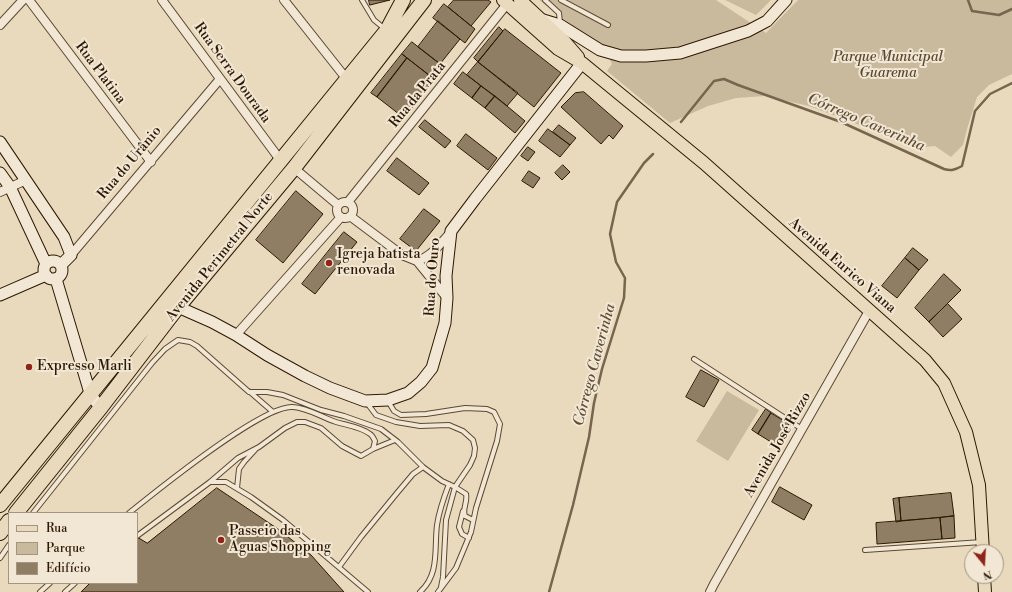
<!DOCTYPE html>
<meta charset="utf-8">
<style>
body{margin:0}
#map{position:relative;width:1012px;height:592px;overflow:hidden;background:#e9dabd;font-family:"Libre Bodoni",serif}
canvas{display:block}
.legend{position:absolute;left:8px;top:512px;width:130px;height:72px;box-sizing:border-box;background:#f1e7d4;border:1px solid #a39580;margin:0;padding:5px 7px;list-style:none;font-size:12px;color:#2d1903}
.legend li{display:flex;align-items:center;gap:8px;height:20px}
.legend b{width:20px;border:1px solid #a39580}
.north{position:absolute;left:964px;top:544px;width:40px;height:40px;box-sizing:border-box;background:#f1e7d4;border:1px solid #a39580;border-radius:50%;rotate:162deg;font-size:11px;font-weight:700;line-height:16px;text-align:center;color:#2d1903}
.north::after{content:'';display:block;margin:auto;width:14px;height:18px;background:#8f2418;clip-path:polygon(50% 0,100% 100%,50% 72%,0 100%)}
</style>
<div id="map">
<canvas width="1012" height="592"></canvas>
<ul class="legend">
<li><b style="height:5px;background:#e9dabd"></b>Rua</li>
<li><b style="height:11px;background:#c9b99d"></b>Parque</li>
<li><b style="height:11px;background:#8f7d64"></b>Edifício</li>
</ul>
<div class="north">N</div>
</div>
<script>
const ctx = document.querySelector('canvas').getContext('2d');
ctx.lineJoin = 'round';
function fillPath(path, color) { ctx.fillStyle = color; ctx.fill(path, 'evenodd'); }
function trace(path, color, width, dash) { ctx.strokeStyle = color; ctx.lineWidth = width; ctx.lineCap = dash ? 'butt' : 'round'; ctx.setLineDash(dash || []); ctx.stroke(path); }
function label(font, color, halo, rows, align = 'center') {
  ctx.font = font + ' "Libre Bodoni",serif'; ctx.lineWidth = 4; ctx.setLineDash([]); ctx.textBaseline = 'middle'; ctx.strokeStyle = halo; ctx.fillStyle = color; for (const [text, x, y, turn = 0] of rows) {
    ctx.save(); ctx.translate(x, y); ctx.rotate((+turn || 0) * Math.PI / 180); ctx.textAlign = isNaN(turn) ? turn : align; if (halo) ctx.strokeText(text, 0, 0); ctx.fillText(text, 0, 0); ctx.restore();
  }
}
fillPath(new Path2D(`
 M539,0h177l50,33 32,-33h214v74l-23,11 -12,12 -10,32 -4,16 -12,12 -16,-11 -11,1 -38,-12 -77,-29 -44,-10 -29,2 -28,8 -38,17 -63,-52 5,-7 -6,-12z
 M725,0h46l-15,15z
 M727,391l32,19 -31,51 -32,-20z`), '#c9b99d');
trace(new Path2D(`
 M968,0l4,11 27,4 13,-6
 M681,122l33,-41 10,-2 14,6 103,37 103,47c7,2 11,1 18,-3l13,-55 15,-17 22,-11
 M549,592l24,-87 16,-68 5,-34 8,-34 22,-71 1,-20 -9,-16 -6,-28 7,-32 27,-39 9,-9`), '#77654d', 2.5);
const building = new Path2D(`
 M369,0h21l-20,5z
 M454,0h34l3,2 -20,24 -23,-19z
 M444,4l31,25 -10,14 -32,-25z
 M438,21l22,18 -20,25 -22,-17z
 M499,27l4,4 -25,31 -4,-4z
 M505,29l56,44 -27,34 -56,-45z
 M412,42l32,25 -10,12 -32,-25z
 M402,54l5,4 -30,39 -6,-4z
 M407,58l27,21 -30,39 -27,-21z
 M478,62l40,31 -11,13 -40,-31z
 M463,72l18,14 -9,12 -18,-14z
 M481,86l14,10 -10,12 -13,-10z
 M584,92l39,34 -10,13 -4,-4 -8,9 -40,-37 14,-14z
 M495,96l30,25 -10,12 -30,-25z
 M425,120l26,21 -6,7 -26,-21z
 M559,125l17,13 -6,7 -17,-13z
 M548,129l22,16 -10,12 -21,-16z
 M466,134l31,24 -9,12 -31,-24z
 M528,147l7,5 -7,9 -7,-5z
 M397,158l32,25 -10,12 -32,-24z
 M563,165l7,7 -8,8 -7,-7z
 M529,171l11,7 -7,10 -11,-7z
 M296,191l27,23 -40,49 -27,-23z
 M424,209l16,12 -24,30 -16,-12z
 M344,232l13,10 -42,52 -13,-10z
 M913,248l15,12 -9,10 -14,-12z
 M905,258l14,12 -22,28 -15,-12z
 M944,274l17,16 -32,32 -14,-14z
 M948,304l14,15 -19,18 -14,-15z
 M701,370l18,10 -15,27 -18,-10z
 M766,409l5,4 -13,21 -6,-4z
 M771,413l18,11 -13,21 -18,-11z
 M780,487l32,18 -8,15 -32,-18z
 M217,488l61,41 33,26 33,37h-263l9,-9h47v-46l10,6z
 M951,493l3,23 -53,5 -2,-23z
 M899,498l2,23 -5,1 -3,-23z
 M954,516l1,22 -13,1 -2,-21z
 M940,518l2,21 -65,5 -1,-21z`);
fillPath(building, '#8f7d64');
trace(building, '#2d1903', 1);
const lane = new Path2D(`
 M362,0l12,20 11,9
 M545,0l14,13 1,10
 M561,0l47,25
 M694,359l108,70
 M250,392l23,20
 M388,401l6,10 7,4 25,-1 39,-6 22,1 7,3 6,12 -3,17 -21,67 -5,24 -15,36 -18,24
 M367,403l9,12 20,7 24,4 29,-1 14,6 10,9 2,8 -1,8 -4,9 -15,22 -9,33 -3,57 -2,10
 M373,449l22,-9
 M210,482h16l25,15 32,23 85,72
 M237,488l2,-19 5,-7 11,-12
 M463,511l-4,16 3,7 7,4
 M33,513l119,-150 13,-14 13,-9 12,2 7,4 52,46h18l16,3 38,15 23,6 37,13 17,13 25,25 19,14 13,6 11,7c2,8 -4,14 -1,22l8,4
 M129,513c26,-21 135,-109 164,-106 15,1 28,10 43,15 10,3 25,5 34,12 2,1 4,5 5,7l-2,8 -12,7 -19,-10 -21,-18 -16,-6h-8l-12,6 -26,19 -21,11 -28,24 -73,54
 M865,550l117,-8
 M0,558l9,-13
 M339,567l22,-30 36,-44 16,-19 10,-7
 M40,592l10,-9
 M65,592l10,-9
 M420,592c20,-18 14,-43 17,-67 2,-14 7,-28 12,-41`);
const street = new Path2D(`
 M29,0l122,162
 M162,0l119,161
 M284,0l65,82
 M0,25l23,-25
 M294,168l44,37
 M0,192l26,-12
 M348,202l159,-198
 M337 210a8 8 0 1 1 16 0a8 8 0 1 1-16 0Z
 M350,216l52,39 15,6c15,-5 24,-18 34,-29
 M71,255l149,-176
 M417,261l30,37
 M236,335l105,-118
 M710,592l4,-8 155,-273`);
const secondary = new Path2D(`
 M540,19l20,6 40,25 21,6h25l34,-3 68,-22 19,-10 19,-21
 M0,142l64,95 7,18 -10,10
 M0,173l10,14 36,77
 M44 270a9 9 0 1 1 18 0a9 9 0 1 1-18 0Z
 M56,279l34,114 6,9 6,4
 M0,295l46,-20
 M178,307l34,15 24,13 31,20 38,21 25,12 35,13 23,-1 20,-7 13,-11 11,-14 13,-45 2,-25 -1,-22 5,-45 24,-32 107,-136`);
const primary = new Path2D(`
 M503,0l55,49 24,14 122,100 221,197 19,23 22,49 13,53 4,67
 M520,0l45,42 13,15
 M984,576l1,16`);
const highway = new Path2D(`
 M0,505l387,-475 16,-30
 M16,513l86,-107 76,-99 116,-139 130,-168
 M0,533l9,-12`);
trace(lane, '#5c4932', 6);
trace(street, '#5c4932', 10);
trace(secondary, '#2d1903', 13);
trace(primary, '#2d1903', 14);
trace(highway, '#2d1903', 16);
trace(lane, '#f1e7d4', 4);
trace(street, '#f1e7d4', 8);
trace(secondary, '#f1e7d4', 11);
trace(primary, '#e9dabd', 12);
trace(highway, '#e9dabd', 14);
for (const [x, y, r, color] of [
 [329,263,4,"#8f2418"],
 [29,367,4,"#8f2418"],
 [221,540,4,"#8f2418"]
]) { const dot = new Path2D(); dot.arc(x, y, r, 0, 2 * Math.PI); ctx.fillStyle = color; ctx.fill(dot); trace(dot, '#f1e7d4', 1.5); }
label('italic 14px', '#5c4931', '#f1e7d4', [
 ["Parque Municipal",888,58],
 ["Guarema",888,74]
]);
label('14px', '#2d1903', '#f1e7d4', [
 ["Rua Platina",100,73,53],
 ["Rua Serra Dourada",232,73,54],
 ["Rua da Prata",418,95,-51],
 ["Rua do Urânio",130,163,-50],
 ["Avenida Perimetral Norte",220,257,-51],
 ["Avenida Eurico Viana",842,266,41],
 ["Rua do Ouro",433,277,-86],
 ["Avenida José Rizzo",778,445,-60]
]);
label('14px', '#2d1903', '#f1e7d4', [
 ["Igreja batista",337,255],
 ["renovada",337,271],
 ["Expresso Marli",37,367],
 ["Passeio das",229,532],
 ["Águas Shopping",229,548]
], 'left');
label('italic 15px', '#5f4c34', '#f1e7d4', [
 ["Córrego Caverinha",866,123,23],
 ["Córrego Caverinha",595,365,-75]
]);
</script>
